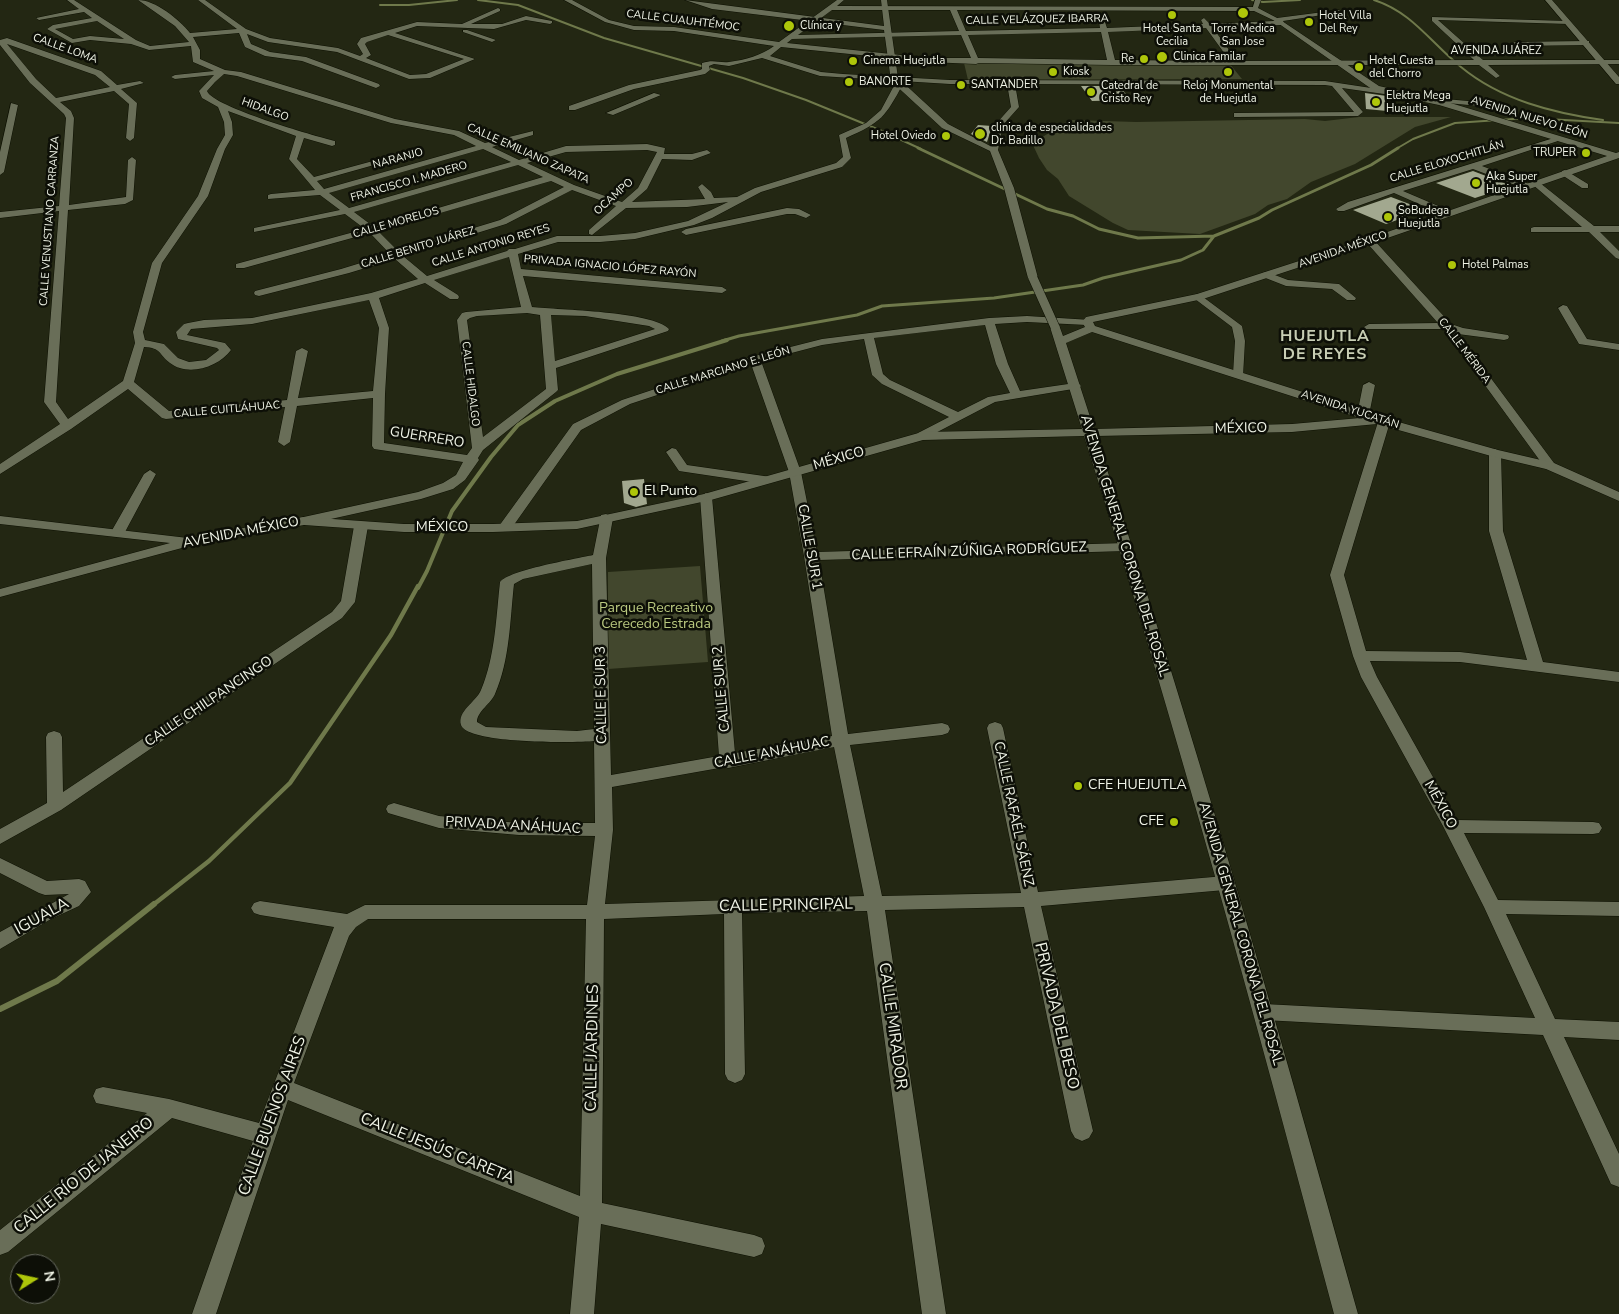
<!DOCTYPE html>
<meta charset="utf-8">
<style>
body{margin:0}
#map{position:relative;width:1619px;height:1314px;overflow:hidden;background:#232713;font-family:"Nunito Sans",sans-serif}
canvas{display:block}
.north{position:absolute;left:10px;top:1254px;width:50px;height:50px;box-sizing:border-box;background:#0d0f07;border:1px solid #686b61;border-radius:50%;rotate:80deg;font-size:14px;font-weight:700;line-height:20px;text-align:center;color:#f0f4e7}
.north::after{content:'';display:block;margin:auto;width:18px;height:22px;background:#aec60a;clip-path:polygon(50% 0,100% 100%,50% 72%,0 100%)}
</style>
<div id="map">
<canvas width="1619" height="1314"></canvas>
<div class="north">N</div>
</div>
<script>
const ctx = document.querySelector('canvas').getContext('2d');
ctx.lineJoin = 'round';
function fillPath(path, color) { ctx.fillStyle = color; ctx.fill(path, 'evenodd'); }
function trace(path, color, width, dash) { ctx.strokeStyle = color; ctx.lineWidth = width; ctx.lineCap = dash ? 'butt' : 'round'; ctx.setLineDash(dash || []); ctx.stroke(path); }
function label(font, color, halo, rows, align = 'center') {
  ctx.font = font + ' "Nunito Sans",sans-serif'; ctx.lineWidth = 5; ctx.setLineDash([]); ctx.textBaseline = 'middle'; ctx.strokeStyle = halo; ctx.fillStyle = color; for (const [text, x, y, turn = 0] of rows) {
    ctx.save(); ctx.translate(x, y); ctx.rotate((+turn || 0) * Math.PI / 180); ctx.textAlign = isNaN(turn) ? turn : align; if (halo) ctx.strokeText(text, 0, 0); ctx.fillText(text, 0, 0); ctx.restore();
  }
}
fillPath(new Path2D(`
 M964,63h265l13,16 -274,1z
 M1359,117h92l-36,10 -60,37 -44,18 -24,17 -19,6 -13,9 -55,20 -72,-4 -15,-7 -44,-27 -11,-17 -11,-9 -8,-12 -7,-15 24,-14 4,-5 13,-4 63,2 169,-3 20,2z
 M700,566l8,96 -100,7v-97z`), '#42472d');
trace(new Path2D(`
 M478,0l40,5 86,33 139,40 63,22 76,31 39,18
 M1252,0l11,2 37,-2
 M1374,0c38,12 57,43 87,67 40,33 92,46 142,53
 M380,5h29l48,-5
 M1396,149l17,-10 42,-16 73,-5 91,5`), '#6f794b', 2);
trace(new Path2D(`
 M918,148l129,61 26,7 26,13 39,9 76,-2
 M722,341l17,-5 118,-21 25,-9 112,-8 89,-13 20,-7 78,-18 22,-10 11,-14 45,-18 13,-8 99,-45 27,-17`), '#6f794b', 3);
trace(new Path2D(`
 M418,588l9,-17 25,-60 39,-54 27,-32 37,-24 62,-27 110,-34`), '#6f794b', 4);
trace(new Path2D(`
 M153,905l56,-44 81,-78 101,-148 27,-49`), '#6f794b', 4.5);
trace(new Path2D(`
 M0,1009l57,-28 97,-77`), '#6f794b', 6);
fillPath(new Path2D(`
 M1081,86h38l12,14 -39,1z
 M1365,93l22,3v15l-21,-2z
 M978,125l14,1 -5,16 -16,-8z
 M1473,171l39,15 -37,12 -39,-15z
 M1391,197l34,13 -39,14 -33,-14z
 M644,479l3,25 -11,3 -12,-4 -2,-22z`), '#a2a88f');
const street = new Path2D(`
 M67,0h7l62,40 14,6 39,-4 -14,-16 -37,-26c17,0 41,19 52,33l47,-4 -39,-29h7l41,29 24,9 68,10 22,8 3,-2 -6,-10 4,-6 56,-16 45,2 36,-16 2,1v2l-29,13h31l24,-8 26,5v2l-2,1 -24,-4 -32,9 -77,-3 -22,7 80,26 -45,19 -21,1 -72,-27 -69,-10 -21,-8 4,10 19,8 36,5 73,27 1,2 -4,2 -74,-27 -37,-5 -20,-9 -6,-14 -46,4 7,13v9l25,11 16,2 154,47 64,12 26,12 48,-12v4l-41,12 27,13 47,-14 81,-2 18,4 -1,6h28l15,-4 4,3 -19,7 -30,-1 -15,30 -15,13 73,-3 -7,-12 4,-3 9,8 3,6 23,-1 18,-9 81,-25 7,-6 -4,-22 27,-12 15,-13 15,-28 7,2c-18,33 -21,38 -57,54l5,20 -9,9 -81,25 -49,26 -18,7 -59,14 -35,3h-42l-40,12 3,15 201,18 5,3 -5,3 -199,-17 9,31c27,3 120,4 137,22l-1,2 -112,37 2,22 -2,2 -73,58 -5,8 1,2 -14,20 -12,9 -32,10 -117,26 -5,-1 -2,-3 2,-3 119,-26 25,-9 13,-8 7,-13 -89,-13 -2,-3 1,-48 -76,8 -7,36 -6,4 -6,-4 7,-35 -119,12 -4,-1 -34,-29 -57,40 -71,45v-10l60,-40 -16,-22 15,-191 -59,7v-6l59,-6 7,-88 -2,-4 -34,-31 -30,-38v-5l7,-2 94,33 16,14 23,-4 4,2 -23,6 16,14 -3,35 -4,3 -4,-3 3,-34 -15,-13 -54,11 11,9 3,7 -5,87 57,-8 2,-37 4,-3 4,3 -3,40 -8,4 -57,6 -12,192 12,17 55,-38 12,-38 -2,-11 19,-69 46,-67 19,-47 8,-14 -1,-13 -6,-15 -16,-9 -3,-7 15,-16 -39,4 -4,-2 4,-2 39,-4 -21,-9 -2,-16 -42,4 -18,-6 -41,-4 -18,3 -25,-14 6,-4 39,-7 -8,-6 -45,8 -3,-2 43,-9zM97,21l27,18 -34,-3 -17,3 -18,-10zM388,35l76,24 -38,15 -16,1 -44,-17 5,-3 -6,-11 2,-2zM7,44l88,31 15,12 -54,11 -20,-19zM224,74l13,2 154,47 63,12 22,11 -152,43 -7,-8 82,-23 -4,-3 -81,22 -17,-18 7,-21 28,8 3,-1v-4c-20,-5 -122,-34 -128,-50l8,-9zM228,111l68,25 -7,23 26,31 -44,4 -3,1v4l52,-4 20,15 -86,18v4l91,-18 20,15 -129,35v4h8l126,-35 20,21 -49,15 -86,22 -1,2 1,2 4,1 90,-23 46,-14 23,20 -47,14 -119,25 -48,2 -16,3 -4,1 -8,8 2,7 39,9 2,2 -13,10 -17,2 -11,-4 -14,-14 -19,-4 -2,-8 19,-69 46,-67 17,-47 8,-14 -1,-13zM483,149l28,13 -162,46 -20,-15zM647,150l10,2 -19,36 -16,14 -48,-17 -47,-22 39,-11zM518,165l25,12 -169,50 -20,-15zM551,181l13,6 -64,33 -102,31 -20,-20zM572,190l44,16 -27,24v4l3,1 34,-27 61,-1 41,-5 -40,19 -53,12 -35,3h-43l-42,13h-6l-2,2 -80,25 -24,-20 103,-32zM509,257l12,50 -55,5 -4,1 -5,7 15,128 -5,7 -83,-12 1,-49 4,-66 -10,-30 46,-15 25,16h8l1,-2 -1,-2 -24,-15zM369,300l10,28 -6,63 -75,7 10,-47 -6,-3 -6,3 -9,49 -118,11 -35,-29 10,-35c18,1 14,7 26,16 18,14 49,4 61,-13l-6,-7 -38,-8 4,-6 61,-5zM527,313l13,2 6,74 -63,48 -16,-117 3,-2 7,-2zM551,315l34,1 64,10 6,3 -100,32z
 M564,0h8l37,20 25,6 40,1 105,15 58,-42h7l-7,6 417,1 3,2 -3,2 -297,-1 9,21 134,-3 -1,-6 3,-2 3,2 2,6 96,-4 -2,-4 3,-2 6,6 64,-3 1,-2 2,-1 62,-8 3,2 -59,9 1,2 -3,2 -68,3 24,33 237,-1 -42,-39v-4l135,4 3,2 -1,1 -131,-4 45,40h136v4l-131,1 12,11 -4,2 -17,-13h-367l-133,-2 -3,1 -47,-2 -148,-15 -11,9 51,16 22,2 107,6 375,1 66,10 4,2 -4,2 -49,-7 21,24 -5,4 -121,1h-3v-4l120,-1 -22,-26 -7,-1 -310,-1 4,23 -16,18 -5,25 -4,3 -4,-3 5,-25 16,-18 -4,-23h-57l-130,-8 -58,-18 -33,8 -15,-2 -5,2 1,4 -5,4 -71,15 -59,21h-6v-4l60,-21 71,-15 2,-1v-6c12,-4 16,0 27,-1 16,-2 33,-7 45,-16l-100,-15 -40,-1 -29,-8zM832,10h118l9,21 -161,4zM1206,28l24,33 -115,-1 -7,-28zM1101,32l6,28 -129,-2 -10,-23zM961,35l10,23h-42l-142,-15 5,-4z
 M463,30h4l29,10 -4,2 -29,-10z
 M1586,41h3v4l-74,1 -4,-2 4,-2z
 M654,93l7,2 -48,20 -7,-2z
 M1423,97l67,6 4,2 -4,2 -64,-6 -4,-2z
 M11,103l7,2 -14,67 -4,3v-23z
 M1557,137l7,2 -82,27 47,18v4h-6l-50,-19 -70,22 47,20v4h-6l-50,-22 -50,18h-6l-2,-2 12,-7z
 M1565,170l23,14v4h-6l-20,-13v-4z
 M1535,179l59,47h25v6h-19l19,19v8l-3,-1 -27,-26h-58v-4l3,-1h48l-50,-43v-4z
 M787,208l12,1 12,6 -5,3 -11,-4h-8l-101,21 -5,-3 5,-3z
 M1370,238l3,1 78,85 12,4 45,7 1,2 -1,2 -4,1 -46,-6 96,129 2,3 -2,3h-8l-102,-140h-79l-1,-2 5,-3 69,-1 -71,-80v-4z
 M1267,272l21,8 51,4 17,14 -1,2h-8l-15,-11 -46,-3 -23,-9v-4z
 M1199,294l43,32 3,15 -2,35h-8l-2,-2 2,-33 -3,-14 -37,-28 -1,-2 1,-2z
 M1563,305l4,1 20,33 32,5v6l-40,-6 -21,-36z
 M1027,316l64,4 1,2 -5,3 -60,-3 -32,2 13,40 12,27 55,-8 4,1 2,2 -2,2 -84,14 -73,38 -4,-1 -2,-3 2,-3 31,-16 -67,-33 -10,-9 -8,-36 -42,6 -61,16 40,111 16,80 309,-9 7,4 -7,4 -307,9 29,174 94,-11 6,2 2,4 -2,4 -6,2 -92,10 32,151 139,-3 -34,-165 2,-4 6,-2 6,2 2,4 35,164 187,-16 6,2 3,5 -3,5 -6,2 -184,16 52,225 -4,7 -7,3 -7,-3 -4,-7 -47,-224 -139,3 61,404h-24l-55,-403 -125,2 3,161 -3,6 -7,3 -7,-3 -3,-6 -1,-160 -120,5 -2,284 152,32 8,3 3,8 -3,8 -8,3 -153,-33 -7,90h-24l9,-97 -291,-117 -72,214h-24l61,-173 -81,-23 -164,134 -8,3v-25l147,-117 -51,-10 -3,-7 3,-7 7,-2 66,12 90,24 75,-196 -74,-12 -6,-2 -3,-5 3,-5 6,-2 87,13 18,-9h222l8,-69 -76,-1 -80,-7 -51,-15 -2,-4 2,-4 6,-2 45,13 80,7h76l-1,-82c-18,2 -127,3 -133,-16 -4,-14 15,-23 20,-35 14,-33 15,-72 19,-108 9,-12 75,-23 93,-27l8,-40 5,-1 7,4 -7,40 5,217 108,-19 -19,-259 6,-4 6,4 23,256 97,-17 -28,-180 -15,-84 -38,-108 -121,40 -49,26 -70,99h-10l-2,-3 74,-102 49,-24 129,-43 71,-18 167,-21zM985,325l11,39 14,29 -22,4 -30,15 -68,-32 -7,-6 -9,-36zM592,564l2,165 -17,2 -91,-4 -9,-5c0,-11 14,-18 18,-28 15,-34 15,-74 19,-110l9,-5zM834,747l30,149 -259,8 8,-74 -1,-43 113,-20 3,1zM368,919h218l-6,277 -286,-113 55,-147 7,-9z
 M1369,382l6,3 -6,30 -6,4 -6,-4 6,-30z
 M1384,418l6,4 -46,153 22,76 94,1 67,8 -38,-129v-78l6,-4 6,4 2,78 40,131 76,10v10l-159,-20 -90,-1 7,16 80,143 136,2 6,1 3,5 -3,5 -6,1 -129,-1 34,67 121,2v14l-113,-2 49,105 64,3v18l-55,-3 55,117v33l-8,-3 -68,-149 -279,-15 -7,-2 -3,-6 3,-6 7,-2 271,14 -51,-111 -41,-81 -82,-149 -8,-21 -23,-81 48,-153z
 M672,448l4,1 11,16 84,12 1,3 -6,4 -87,-13 -13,-19z
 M150,470l6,4 -31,58 -2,3h-10l-2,-3 33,-58z
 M361,522l7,4 -13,76 -13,16 -281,192 -61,34v-15l47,-26 -1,-66 2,-4 6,-2 6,2 2,4 1,55 269,-180 9,-11 13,-75z
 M0,858l47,23 32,-2 6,2 6,11 -12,14 -28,13 -51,30v-17l69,-38 -24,1 -6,-2 -39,-20z`);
const secondary = new Path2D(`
 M685,0l199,26 -3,-26h6l11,78 50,46 50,26 16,38 24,90 -1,2 -4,1 -5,-3 -24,-90 -14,-37 -48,-23 -51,-47 -7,-51 -172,-21z
 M1255,0h6l-3,8 21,11 100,67 65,15 172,52 3,-1v6l-246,85 -170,56 -110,23 2,4 293,93 110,31 56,13 65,29v9l-73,-32 -55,-13 -114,-32 -85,8 -196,4c96,290 180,584 262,878h-24c-78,-294 -158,-588 -250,-878l-161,4 -212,60 -134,29 -84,3h-89l-100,-7 -111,20 -193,52v-8l170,-46 -170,-19v-8l188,22 116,-21 100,7h89l84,-3 127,-27 218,-62 160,-3 -32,-102 1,-2h8l4,11 22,-9 -3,-5 4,-5 111,-23 170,-55 240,-83 -168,-51 -48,-10 -18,-5 -98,-69 -23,-11zM1092,332l268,86 -68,6 -198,5 -28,-86z
 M1545,0h7l67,77v7h-3z`);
trace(street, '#0d1001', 1);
trace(secondary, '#0d1001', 1);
fillPath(street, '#696e58');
fillPath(secondary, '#696e58');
const secondaryBridge = new Path2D(`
 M1033,278l22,49`);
trace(secondaryBridge, '#0d1001', 10, []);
trace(secondaryBridge, '#696e58', 9);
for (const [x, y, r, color] of [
 [1243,13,6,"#aec60a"],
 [1172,15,5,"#aec60a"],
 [1309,22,5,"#aec60a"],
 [789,26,6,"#aec60a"],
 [1162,57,6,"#aec60a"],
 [1144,59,5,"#aec60a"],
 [853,61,5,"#aec60a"],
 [1359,67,5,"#aec60a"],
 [1053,72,5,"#aec60a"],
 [1228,72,5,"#aec60a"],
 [849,82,5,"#aec60a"],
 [961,85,5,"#aec60a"],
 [1091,92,5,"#aec60a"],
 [1376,102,5,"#aec60a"],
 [980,134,6,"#aec60a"],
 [946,136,5,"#aec60a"],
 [1586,153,5,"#aec60a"],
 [1476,183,5,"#aec60a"],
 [1388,217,5,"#aec60a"],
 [1452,265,5,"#aec60a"],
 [634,492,5,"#aec60a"],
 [1078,786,5,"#aec60a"],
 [1174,822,5,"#aec60a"]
]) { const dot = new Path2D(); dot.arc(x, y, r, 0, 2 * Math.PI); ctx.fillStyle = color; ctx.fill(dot); trace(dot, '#0d0f07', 2); }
label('11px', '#f0f4e7', '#0d0f07', [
 ["Hotel Villa",1319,16],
 ["Del Rey",1319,29],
 ["Clínica y",800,26],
 ["Hotel Santa",1172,29,"center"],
 ["Cecilia",1172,42,"center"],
 ["Torre Medica",1243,29,"center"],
 ["San Jose",1243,42,"center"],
 ["Clinica Familar",1173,57],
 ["Re",1134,59,"right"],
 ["Cinema Huejutla",863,61],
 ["Hotel Cuesta",1369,61],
 ["del Chorro",1369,74],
 ["Kiosk",1063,72],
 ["BANORTE",859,82],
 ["SANTANDER",971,85],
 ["Catedral de",1101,86],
 ["Cristo Rey",1101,99],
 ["Reloj Monumental",1228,86,"center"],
 ["de Huejutla",1228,99,"center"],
 ["Elektra Mega",1386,96],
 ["Huejutla",1386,109],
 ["clinica de especialidades",991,128],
 ["Dr. Badillo",991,141],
 ["Hotel Oviedo",936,136,"right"],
 ["TRUPER",1576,153,"right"],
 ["Aka Super",1486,177],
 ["Huejutla",1486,190],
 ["SoBudega",1398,211],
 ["Huejutla",1398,224],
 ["Hotel Palmas",1462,265]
], 'left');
label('11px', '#f0f4e7', '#0d0f07', [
 ["CALLE VELÁZQUEZ IBARRA",1037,20,-1],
 ["CALLE CUAUHTÉMOC",683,21,7],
 ["CALLE LOMA",65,49,20],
 ["AVENIDA JUÁREZ",1496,51],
 ["HIDALGO",265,110,20],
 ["AVENIDA NUEVO LEÓN",1529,118,17],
 ["CALLE EMILIANO ZAPATA",528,154,24],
 ["NARANJO",398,159,-15],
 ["CALLE ELOXOCHITLÁN",1447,162,-17],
 ["FRANCISCO I. MADERO",409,182,-16],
 ["OCAMPO",614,197,-42],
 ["CALLE VENUSTIANO CARRANZA",50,221,-86],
 ["CALLE MORELOS",396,223,-16],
 ["CALLE ANTONIO REYES",491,246,-17],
 ["CALLE BENITO JUÁREZ",418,248,-17],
 ["AVENIDA MÉXICO",1343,250,-19],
 ["PRIVADA IGNACIO LÓPEZ RAYÓN",610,267,5],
 ["CALLE MÉRIDA",1464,351,53],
 ["CALLE MARCIANO E. LEÓN",723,371,-17],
 ["CALLE HIDALGO",470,384,83],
 ["CALLE CUITLÁHUAC",227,410,-5],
 ["AVENIDA YUCATÁN",1350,410,18]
]);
label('14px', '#f0f4e7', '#0d0f07', [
 ["MÉXICO",1241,429,-1],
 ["GUERRERO",427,438,9],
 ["MÉXICO",839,459,-16],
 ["MÉXICO",442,528],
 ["AVENIDA MÉXICO",241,533,-11],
 ["AVENIDA GENERAL CORONA DEL ROSAL",1124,546,73],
 ["CALLE SUR 1",809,547,80],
 ["CALLE EFRAÍN ZÚÑIGA RODRÍGUEZ",969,552,-2],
 ["CALLE SUR 2",722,689,-95],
 ["CALLE E SUR 3",602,695,-91],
 ["CALLE CHILPANCINGO",209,702,-34],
 ["CALLE ANÁHUAC",772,753,-11],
 ["MÉXICO",1440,805,61],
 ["CALLE RAFAÉL SÁENZ",1013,814,78],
 ["PRIVADA ANÁHUAC",513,826,3],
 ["AVENIDA GENERAL CORONA DEL ROSAL",1240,934,74]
]);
label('14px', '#f0f4e7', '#0d0f07', [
 ["El Punto",644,492],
 ["CFE HUEJUTLA",1088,786],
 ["CFE",1164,822,"right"]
], 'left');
label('14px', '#b9c87f', '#0d0f07', [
 ["Parque Recreativo",656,609],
 ["Cerecedo Estrada",656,625]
]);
ctx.letterSpacing = '1px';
label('bold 16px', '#c8ceb4', '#0d0f07', [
 ["HUEJUTLA",1325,337],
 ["DE REYES",1325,355]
]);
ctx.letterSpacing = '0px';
label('16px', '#f0f4e7', '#0d0f07', [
 ["CALLE PRINCIPAL",786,906,-1],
 ["IGUALA",42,917,-29],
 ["PRIVADA DEL BESO",1056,1016,77],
 ["CALLE MIRADOR",892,1026,82],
 ["CALLE JARDINES",593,1048,-89],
 ["CALLE BUENOS AIRES",273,1116,-70],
 ["CALLE JESÚS CARETA",437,1149,22],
 ["CALLE RÍO DE JANEIRO",84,1176,-39]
]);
</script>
